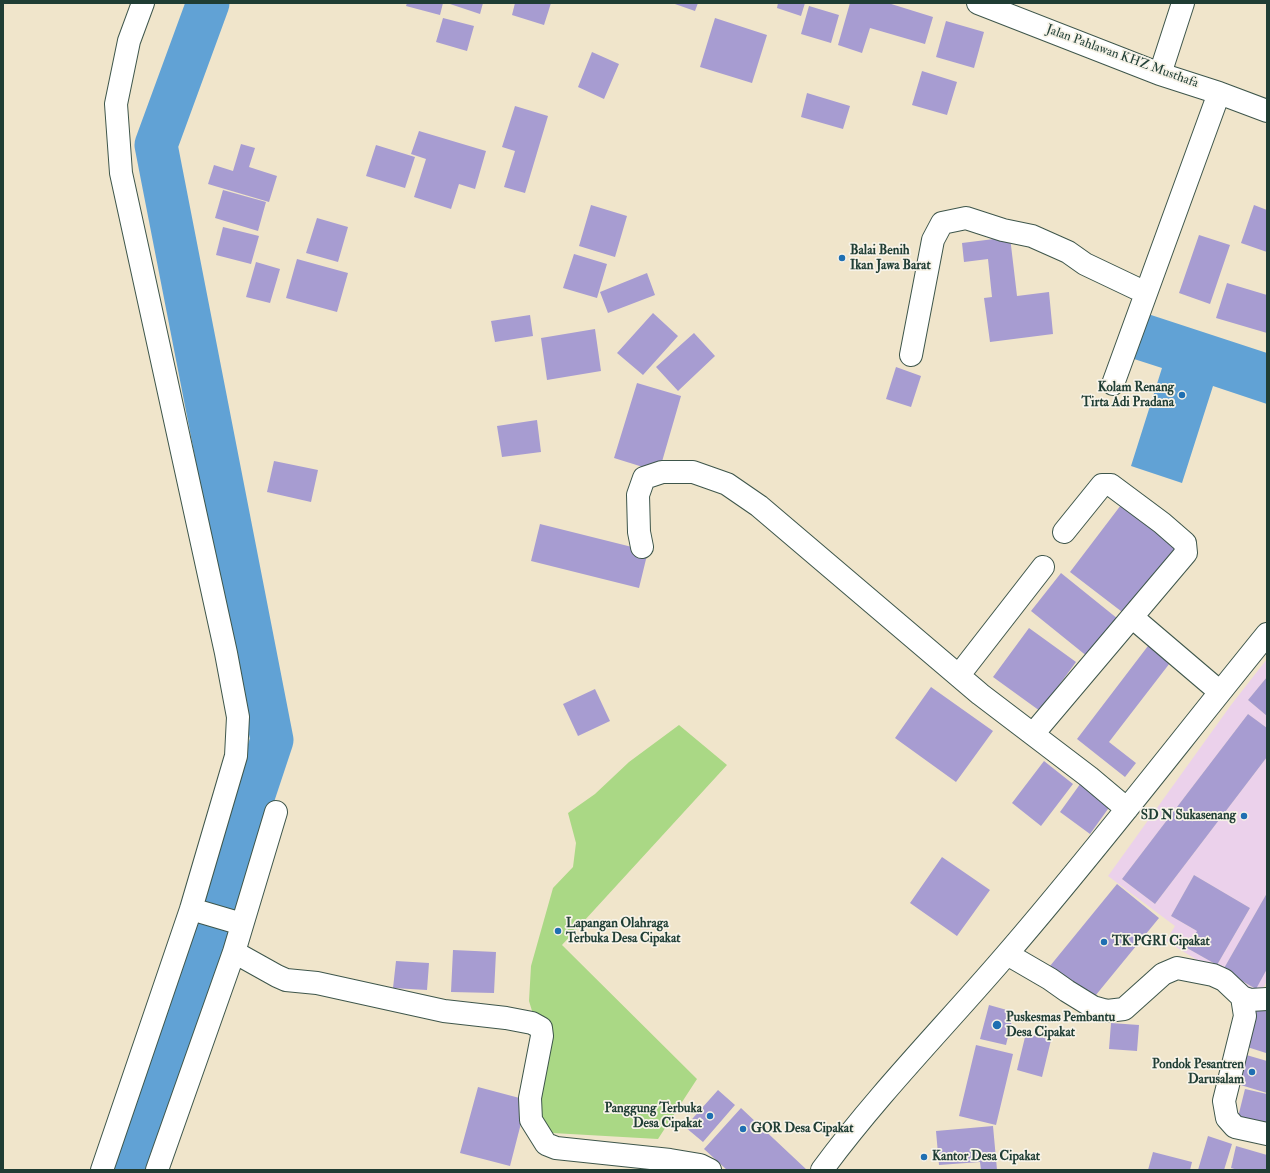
<!DOCTYPE html>
<style>
body{margin:0}
#map{position:relative;width:1270px;height:1173px;overflow:hidden;background:#f0e5cb;font-family:"IM FELL Double Pica",serif}
canvas{display:block}
.frame{position:absolute;inset:0;border:4px solid #1f3d34;pointer-events:none}
</style>
<div id="map">
<canvas width="1270" height="1173"></canvas>
<div class="frame"></div>
</div>
<script>
const ctx = document.querySelector('canvas').getContext('2d');
ctx.lineJoin = 'round';
function fillPath(path, color) { ctx.fillStyle = color; ctx.fill(path, 'evenodd'); }
function trace(path, color, width, dash) { ctx.strokeStyle = color; ctx.lineWidth = width; ctx.lineCap = dash ? 'butt' : 'round'; ctx.setLineDash(dash || []); ctx.stroke(path); }
function label(font, color, halo, rows, align = 'center') {
  ctx.font = font + ' "IM FELL Double Pica",serif'; ctx.lineWidth = 3.5; ctx.setLineDash([]); ctx.textBaseline = 'middle'; ctx.strokeStyle = halo; ctx.fillStyle = color; for (const [text, x, y, turn = 0] of rows) {
    ctx.save(); ctx.translate(x, y); ctx.rotate((+turn || 0) * Math.PI / 180); ctx.textAlign = isNaN(turn) ? turn : align; if (halo) ctx.strokeText(text, 0, 0); ctx.fillText(text, 0, 0); ctx.restore();
  }
}
fillPath(new Path2D(`
 M1267,659v18l-19,23 19,16v12l-19,-14 -126,165 33,25 112,-147v136l-44,77 32,19 12,-20v12l-9,16 -92,-56 9,-15 -67,-50 123,-171zM1194,875l56,33 -33,57 -30,-17 10,-17 -26,-15z`), '#ebd1eb');
fillPath(new Path2D(`
 M679,725l48,40 -165,180 135,134 -39,60 -123,-7 4,-98 -10,-33 2,-35 22,-78 20,-21 3,-24 -8,-30 27,-19 34,-32z`), '#aad885');
fillPath(new Path2D(`
 M1148,314l119,39v51l-54,-18 -31,97 -51,-17 31,-98 -28,-9z`), '#61a2d5');
trace(new Path2D(`
 M129,1170l143,-430 -116,-595 52,-142`), '#61a2d5', 43);
fillPath(new Path2D(`
 M407,3h36l-3,12 -34,-9z
 M447,3h36l-3,11z
 M515,3h36l-7,22 -32,-10z
 M672,3h26l-3,8z
 M778,3h27l-4,13 -24,-8z
 M850,3h38l45,14 -8,27 -55,-16 -8,25 -24,-8z
 M809,6l30,9 -8,28 -30,-9z
 M443,18l31,8 -7,25 -31,-9z
 M715,18l52,17 -15,48 -52,-16z
 M946,21l38,11 -10,36 -38,-11z
 M592,52l27,12 -15,35 -26,-12z
 M922,71l35,11 -10,33 -35,-10z
 M807,93l43,13 -7,23 -42,-12z
 M515,106l33,10 -23,77 -21,-6 11,-36 -13,-4z
 M419,131l67,20 -11,38 -16,-5 -8,25 -37,-12 12,-38 -15,-5z
 M241,144l14,4 -6,19 28,9 -8,26 -61,-18 6,-19 19,6z
 M376,145l39,12 -10,31 -39,-12z
 M223,190l43,12 -8,29 -43,-13z
 M591,205l36,11 -12,41 -36,-11z
 M1254,205l13,5v42l-26,-9z
 M317,218l31,9 -10,35 -32,-9z
 M223,227l36,9 -8,28 -35,-9z
 M1199,235l31,10 -20,59 -31,-11z
 M1010,237l7,59 32,-4 4,42 -63,8 -6,-44 8,-1 -4,-38 -24,3 -2,-19z
 M574,254l33,10 -10,34 -34,-10z
 M297,259l51,14 -11,39 -51,-14z
 M256,262l24,7 -10,34 -24,-6z
 M647,273l8,22 -47,18 -8,-21z
 M1227,283l40,12v38l-51,-15z
 M653,313l25,23 -35,39 -26,-22z
 M530,315l3,21 -38,6 -4,-21z
 M595,329l6,42 -54,9 -6,-42z
 M694,333l21,23 -37,35 -22,-24z
 M896,367l25,9 -10,31 -25,-8z
 M637,383l44,13 -22,76 -45,-14z
 M537,420l4,32 -39,5 -5,-31z
 M274,461l44,9 -7,32 -44,-10z
 M1124,501l60,46 -54,71 -60,-46z
 M540,524l108,27 -9,37 -108,-27z
 M1061,573l57,46 -30,38 -57,-46z
 M1029,628l47,34 -36,49 -47,-34z
 M1151,642l22,17 -64,83 27,21 -11,14 -48,-38z
 M1267,677v39l-19,-16z
 M931,687l62,44 -37,51 -61,-44z
 M595,689l15,32 -32,15 -15,-32z
 M1248,714l19,14v29l-112,147 -33,-25z
 M1044,761l29,23 -32,42 -29,-23z
 M1083,780l30,22 -23,32 -30,-22z
 M942,857l48,33 -33,46 -47,-33z
 M1194,875l56,33 -33,57 -30,-17 10,-17 -26,-15z
 M1117,884l42,34 -68,83 -41,-35z
 M1267,893v76l-11,20 -33,-19z
 M453,950l43,2 -2,41 -43,-1z
 M396,961l33,2 -2,27 -34,-2z
 M1253,1004l14,4v40l-1,5 -25,-8z
 M989,1005l25,7 -8,33 -26,-6z
 M1111,1023l28,2 -2,26 -28,-2z
 M1026,1033l25,7 -9,37 -25,-7z
 M976,1045l37,9 -17,71 -37,-9z
 M1243,1054l24,7v32l-33,-10z
 M478,1087l49,13 -17,66 -50,-13z
 M1245,1089l22,5v34l-30,-7z
 M718,1090l17,15 -32,37 -18,-15z
 M741,1108l66,62h-80l-23,-21z
 M993,1126l4,44h-16l-1,-8 -41,3 -3,-34z
 M1208,1136l24,8 -8,26h-26z
 M1236,1146l31,9v15h-29l-7,-2z
 M1153,1152l39,10 -2,8h-42z`), '#a79cd1');
const minor = new Path2D(`
 M978,3l182,71 59,19 48,18
 M1160,74l23,-71
 M911,355l22,-115 9,-17 24,-5 37,12 29,6 36,16 17,12 61,29
 M1113,384l106,-291
 M642,547l-3,-15 -1,-37 6,-17 18,-6h31l34,12 32,22 221,188 109,83 38,32
 M1132,617l88,75
 M959,675l84,-108
 M1033,734l153,-181 -1,-10 -23,-20 -51,-38h-9l-38,47
 M191,909l51,15
 M234,952l43,24 9,4 31,3 127,28 62,7 26,5 9,5 1,8 -12,62 1,22 15,24 10,4 114,12 30,5 10,5
 M1007,954l43,25 17,12 26,16 14,4 17,-2 39,-35 14,-6 36,7 11,5 18,17 3,19 -21,85 3,17 8,9 32,7
 M1242,997l8,3 17,-1
 M102,1170l89,-261 45,-153 2,-39 -12,-64 -105,-480 -5,-69 13,-63 14,-38
 M157,1170l77,-218 42,-140
 M822,1170c56,-76 123,-144 184,-215 90,-104 174,-214 261,-321`);
trace(minor, '#3e564b', 24);
trace(minor, '#fff', 22);
for (const [x, y, r, color] of [
 [842,258,4,"#1f6fb2"],
 [1182,395,4,"#1f6fb2"],
 [1244,816,4,"#1f6fb2"],
 [558,931,4,"#1f6fb2"],
 [1104,942,4,"#1f6fb2"],
 [997,1025,5,"#1f6fb2"],
 [1252,1072,4,"#1f6fb2"],
 [710,1116,4,"#1f6fb2"],
 [743,1129,4,"#1f6fb2"],
 [924,1157,4,"#1f6fb2"]
]) { const dot = new Path2D(); dot.arc(x, y, r, 0, 2 * Math.PI); ctx.fillStyle = color; ctx.fill(dot); trace(dot, '#f7f3e8', 1.5); }
label('13px', '#1f3d34', '#f7f3e8', [
 ["Jalan Pahlawan KHZ Musthafa",1122,57,20]
]);
label('bold 13px', '#1f3d34', '#f7f3e8', [
 ["Balai Benih",850,251],
 ["Ikan Jawa Barat",850,266],
 ["Kolam Renang",1174,388,"right"],
 ["Tirta Adi Pradana",1174,403,"right"],
 ["SD N Sukasenang",1236,816,"right"],
 ["Lapangan Olahraga",566,924],
 ["Terbuka Desa Cipakat",566,939],
 ["TK PGRI Cipakat",1112,942],
 ["Puskesmas Pembantu",1006,1018],
 ["Desa Cipakat",1006,1033],
 ["Pondok Pesantren",1244,1065,"right"],
 ["Darusalam",1244,1080,"right"],
 ["Panggung Terbuka",702,1109,"right"],
 ["Desa Cipakat",702,1124,"right"],
 ["GOR Desa Cipakat",751,1129],
 ["Kantor Desa Cipakat",932,1157]
], 'left');
</script>
